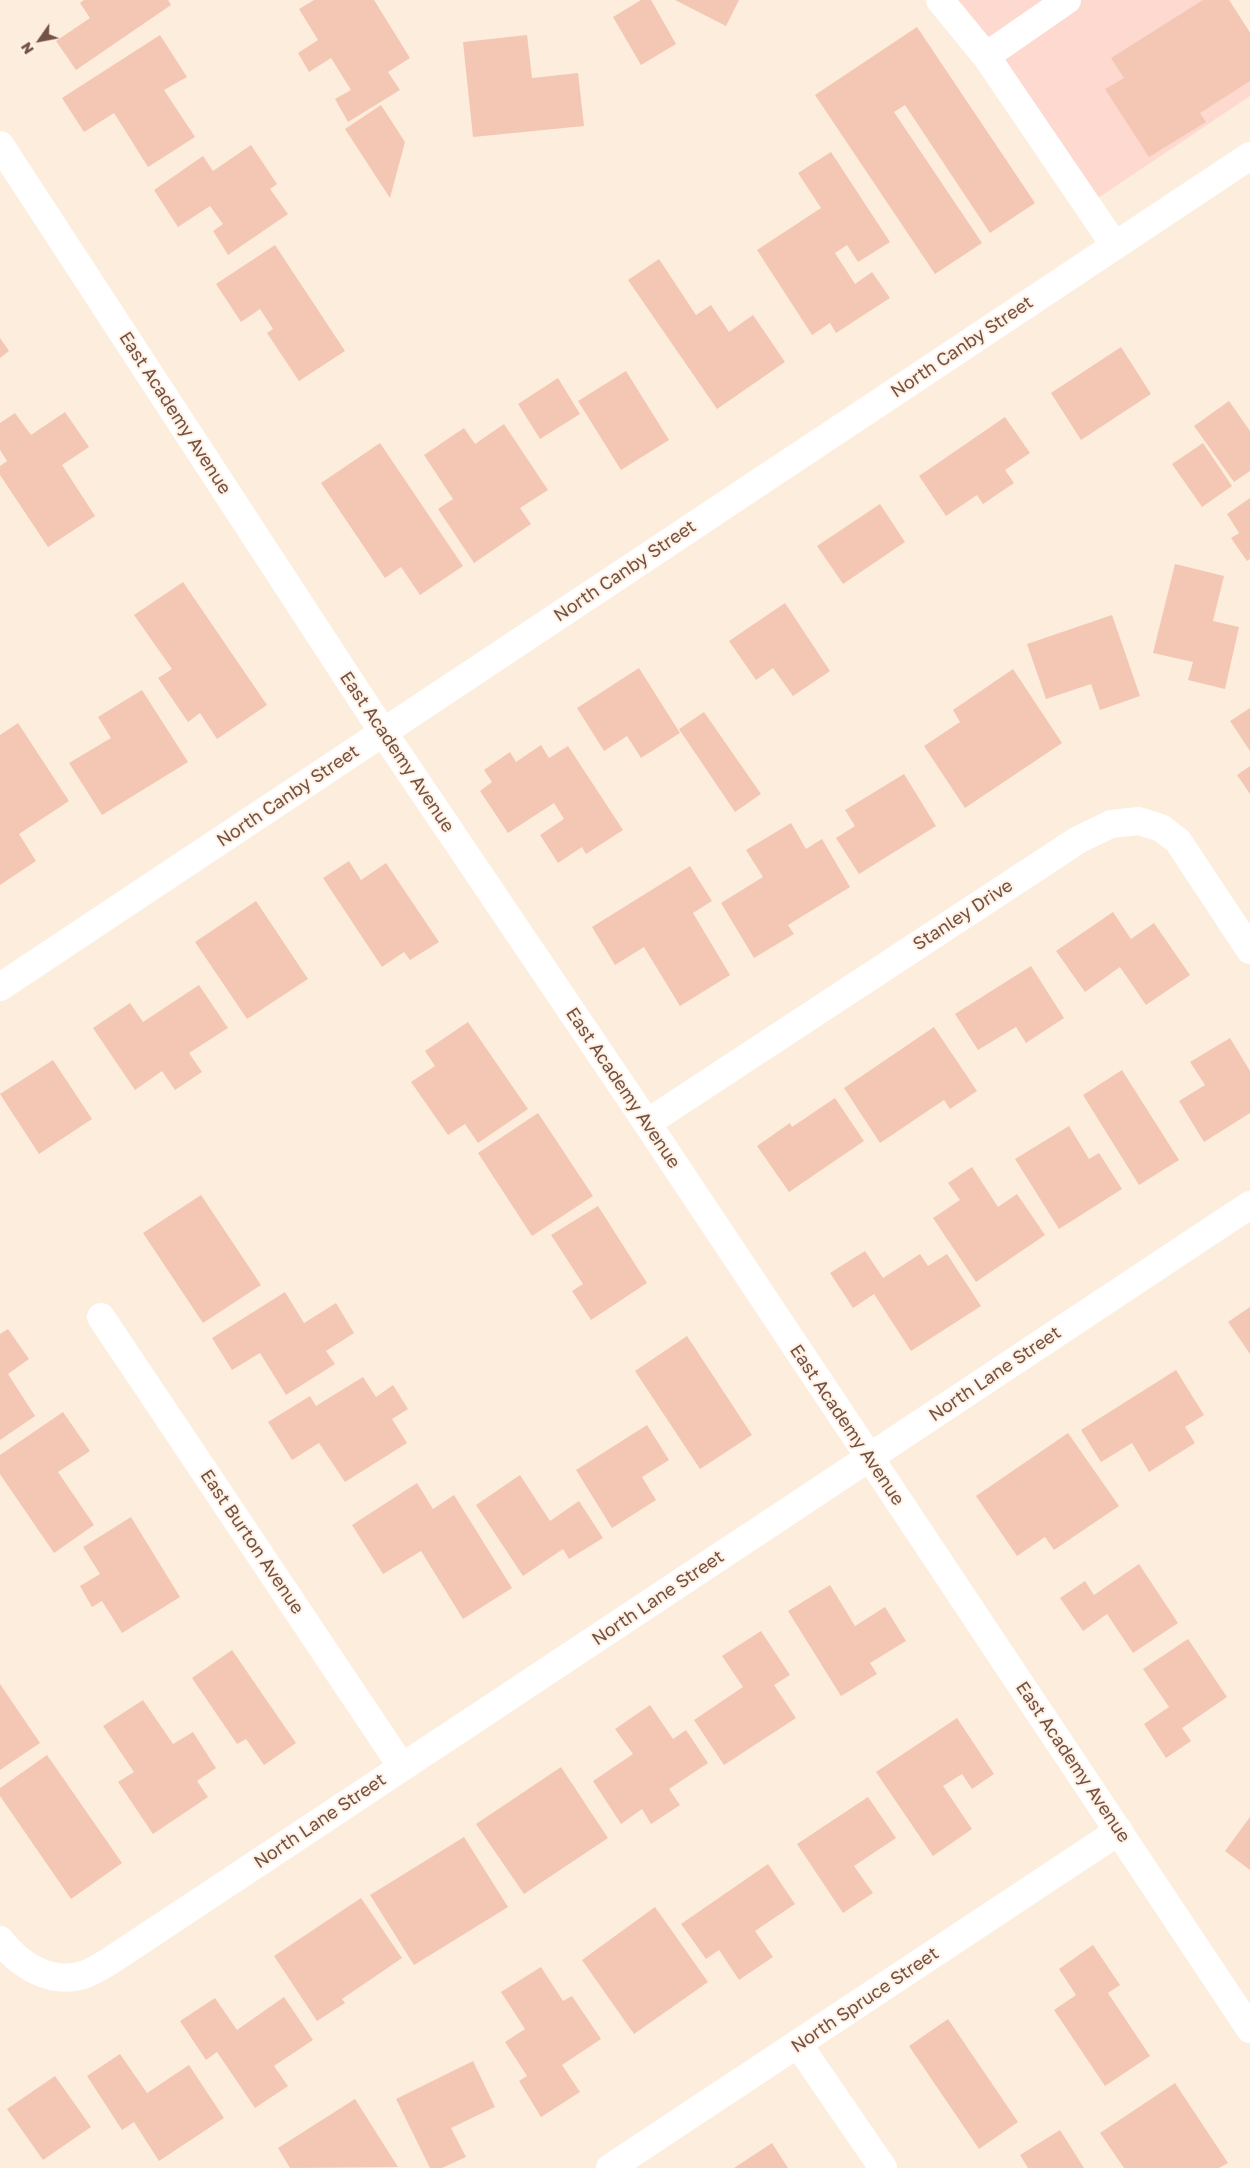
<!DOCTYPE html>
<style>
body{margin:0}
#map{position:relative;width:1250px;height:2168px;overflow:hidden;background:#fdeddd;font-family:"Golos Text",sans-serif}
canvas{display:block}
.north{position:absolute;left:15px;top:15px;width:50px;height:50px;-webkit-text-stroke:4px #fff2e4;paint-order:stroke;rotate:237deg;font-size:14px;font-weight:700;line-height:20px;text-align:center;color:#735145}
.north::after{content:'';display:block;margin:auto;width:18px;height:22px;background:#735145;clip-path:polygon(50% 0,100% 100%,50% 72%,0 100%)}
</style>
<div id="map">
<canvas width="1250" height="2168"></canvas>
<div class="north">N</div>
</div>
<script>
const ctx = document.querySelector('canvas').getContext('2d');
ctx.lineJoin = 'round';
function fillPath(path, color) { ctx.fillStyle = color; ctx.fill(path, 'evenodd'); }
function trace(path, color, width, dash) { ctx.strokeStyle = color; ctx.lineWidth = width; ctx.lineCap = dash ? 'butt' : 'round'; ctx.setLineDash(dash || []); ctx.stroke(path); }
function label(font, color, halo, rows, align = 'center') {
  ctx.font = font + ' "Golos Text",sans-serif'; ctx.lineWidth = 4; ctx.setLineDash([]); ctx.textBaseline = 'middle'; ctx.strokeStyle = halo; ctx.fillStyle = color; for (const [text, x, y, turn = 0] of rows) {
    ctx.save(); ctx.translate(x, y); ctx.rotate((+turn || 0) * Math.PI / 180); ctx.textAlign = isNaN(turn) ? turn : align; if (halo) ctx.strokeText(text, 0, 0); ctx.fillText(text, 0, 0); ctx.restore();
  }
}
fillPath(new Path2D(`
 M954,0h275l21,32v64l-158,106z`), '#fed9d0');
fillPath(new Path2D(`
 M84,0h84l3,5 -95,65 -20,-29 34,-23 -10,-15z
 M314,0h60l36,58 -22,14 12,18 -52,32 -13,-23 16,-9 -20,-32 -22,14 -11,-19 20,-13 -19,-31z
 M641,0h10l25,44 -35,21 -28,-48z
 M675,0h64l-13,26z
 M1203,0h26l21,33v48l-50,32 6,9 -57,35 -44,-68 19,-11 -13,-20z
 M917,27l118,176 -45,30 -85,-128 -11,7 88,131 -47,31 -120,-179z
 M160,35l27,42 -23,13 31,47 -47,30 -34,-54 -30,19 -22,-34z
 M527,35l5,43 46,-5 6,53 -111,11 -10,-95z
 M381,105l24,37 -15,56 -45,-69z
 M251,145l26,39 -7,5 18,25 -60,41 -15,-24 10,-7 -13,-18 -32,21 -24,-37 49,-34 10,15z
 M831,152l59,90 -32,20 -11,-17 -12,8 20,31 17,-12 18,26 -54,35 -6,-10 -18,12 -55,-85 64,-42 -23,-35z
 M275,245l70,106 -46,30 -32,-48 6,-4 -13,-20 -19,13 -25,-38z
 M659,259l37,56 15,-10 18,27 24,-17 32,47 -68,47 -89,-129z
 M0,338l9,13 -9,7z
 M1121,347l30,47 -70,46 -30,-47z
 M626,371l43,69 -48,30 -43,-69z
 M558,378l22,36 -40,25 -22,-35z
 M1229,401l21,30v40l-16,11 -40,-56z
 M65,412l24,35 -27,18 33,51 -47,31 -48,-72v-9l7,-5 -7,-11v-27l15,-10 16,22z
 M1005,417l25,36 -25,17 9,13 -31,21 -6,-9 -31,21 -27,-40z
 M504,424l44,66 -28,18 11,16 -57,39 -36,-54 15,-10 -29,-44 40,-27 11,16z
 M380,443l83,123 -43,29 -19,-28 -16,11 -64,-95z
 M1203,443l29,43 -30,21 -30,-43z
 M1250,498v61l-3,2 -16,-23 8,-5 -12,-19z
 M880,504l25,38 -62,42 -26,-38z
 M1175,564l49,12 -11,45 26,6 -14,62 -37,-9 5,-18 -40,-9z
 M183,582l84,123 -50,34 -17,-26 -12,9 -30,-44 14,-9 -38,-54z
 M785,603l45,68 -37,25 -20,-28 -17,12 -27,-39z
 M1112,615l28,81 -40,14 -9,-26 -45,15 -19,-55z
 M639,668l41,65 -39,25 -14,-22 -23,15 -27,-43z
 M1013,669l49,74 -97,65 -41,-62 36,-24 -7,-12z
 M142,690l46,72 -86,53 -33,-52 42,-25 -13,-21z
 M1250,708v43l-20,-30z
 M704,712l57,82 -26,18 -56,-83z
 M18,723l51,78 -50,33 17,27 -36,24v-150z
 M541,745l8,13 19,-12 55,84 -37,24 -4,-7 -24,16 -18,-28 24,-16 -10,-16 -46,30 -28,-42 12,-9 -8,-12 26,-18 6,10z
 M1250,766v28l-13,-19z
 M904,774l32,52 -77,48 -23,-36 19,-12 -10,-16z
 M791,823l15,26 16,-10 28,48 -62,38 6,9 -40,24 -33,-55 42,-26 -17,-27z
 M349,861l12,19 25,-17 53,79 -29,18 -6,-8 -22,15 -59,-89z
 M690,866l22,35 -19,12 37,62 -50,31 -36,-59 -29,18 -23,-38z
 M256,901l52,78 -61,40 -52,-77z
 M1113,912l18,27 23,-16 36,52 -44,30 -26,-38 -35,25 -29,-41z
 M1031,966l33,52 -38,25 -10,-16 -38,23 -23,-36z
 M199,985l29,43 -39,25 13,19 -27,18 -13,-19 -27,19 -42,-62 37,-25 13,19z
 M468,1022l60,87 -50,34 -13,-19 -17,11 -37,-53 24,-16 -10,-15z
 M934,1027l43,64 -27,18 -6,-9 -64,43 -36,-55z
 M1230,1038l20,33v42l-46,29 -25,-41 26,-16 -15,-23z
 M53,1060l39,59 -53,35 -39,-60z
 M1122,1070l57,90 -40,25 -56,-90z
 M835,1098l29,43 -75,51 -32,-46 33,-23 2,4z
 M538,1113l55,83 -61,40 -54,-83z
 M1069,1126l20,33 10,-6 23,36 -63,40 -44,-70z
 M972,1167l26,40 19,-13 28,41 -69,47 -43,-64 27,-18 -12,-17z
 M201,1195l60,90 -58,38 -60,-90z
 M598,1206l49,77 -56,37 -19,-29 11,-7 -32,-49z
 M865,1251l18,27 37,-24 8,12 19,-12 34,52 -70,45 -37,-57 -21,14 -23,-35z
 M285,1292l19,31 32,-20 18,30 -28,18 9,13 -49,31 -26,-42 -28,17 -20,-32z
 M1250,1307v47l-22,-32z
 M8,1329l21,30 -21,15 27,42 -35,24v-106z
 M687,1336l65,99 -52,34 -65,-98z
 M1176,1370l28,45 -19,12 10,16 -46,29 -17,-29 -31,19 -20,-32z
 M363,1377l13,20 17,-12 15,24 -16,10 15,24 -62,39 -26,-39 -27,17 -24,-38 42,-26 6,10z
 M63,1412l27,39 -32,21 36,53 -40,28 -54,-79v-19z
 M647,1425l22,35 -27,17 14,23 -44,28 -36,-58z
 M1068,1433l51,73 -65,44 -9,-13 -28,19 -41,-60z
 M520,1475l30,46 29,-20 24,37 -34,21 -6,-10 -40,27 -47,-71z
 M417,1483l16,26 21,-14 58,93 -49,31 -42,-68 -38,23 -31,-49z
 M131,1517l49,80 -58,36 -20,-32 -10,6 -12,-21 20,-12 -17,-27z
 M1139,1564l39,59 -45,30 -26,-39 -24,17 -23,-33 25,-17 9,14z
 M830,1585l25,41 30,-19 21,34 -36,22 7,11 -36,22 -53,-85z
 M761,1631l29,44 -16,10 22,33 -72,47 -30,-45 49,-33 -21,-31z
 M1188,1639l39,58 -45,31 9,13 -25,17 -22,-34 25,-17 -26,-38z
 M232,1650l64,93 -32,22 -18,-26 -9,5 -45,-66z
 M0,1684l40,59 -40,27z
 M143,1700l30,44 20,-12 23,36 -19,13 11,16 -55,37 -35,-52 16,-10 -31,-46z
 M650,1705l23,34 13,-9 22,33 -39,26 11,16 -29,19 -9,-15 -21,15 -28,-43 40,-27 -18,-25z
 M957,1718l37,56 -22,15 -10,-15 -19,12 29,43 -39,27 -57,-84z
 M47,1755l75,108 -51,36 -71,-103v-8z
 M561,1767l47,71 -84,56 -48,-70z
 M868,1797l28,41 -42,28 19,27 -30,20 -46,-69z
 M1250,1817v53l-25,-19z
 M464,1837l44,70 -94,58 -44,-70z
 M768,1864l27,40 -40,27 18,26 -34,23 -20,-30 -13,9 -25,-35z
 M361,1898l41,60 -60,41 3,4 -28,18 -43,-65z
 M655,1907l53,75 -74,52 -52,-74z
 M1093,1945l27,40 -12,8 42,63 -45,30 -51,-76 22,-15 -17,-26z
 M541,1967l22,34 9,-5 29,43 -39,26 18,27 -39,25 -22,-36 8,-5 -22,-34 20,-13 -24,-37z
 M284,1997l29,43 -39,26 14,20 -33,22 -38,-56 -11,8 -26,-39 35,-23 22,32z
 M948,2019l70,103 -39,27 -70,-103z
 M120,2054l27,39 42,-28 35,53 -65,43 -25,-39 -12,8 -35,-54z
 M473,2061l22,46 -44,21 15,29 -24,11h-12l-34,-69z
 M55,2076l36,51 -48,33 -36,-51z
 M1175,2083l53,80 -9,5h-95l-24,-35z
 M355,2099l43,68 -108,1 -12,-20z
 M1060,2130l24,38h-56l-8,-13z
 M772,2143l16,25h-54z`), '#f3c7b4');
trace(new Path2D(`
 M940,0l46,56 129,190
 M986,56l81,-56
 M0,145l383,587 264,391 603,906
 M0,987l1250,-831
 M647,1123l431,-283 33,-16 28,-3 22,7 17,13 72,109
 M101,1317l301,450
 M0,1940c20,26 52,46 86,34 8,-3 17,-9 24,-13l1140,-756
 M798,2044l85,124
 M610,2168l509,-337`), '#fff', 28);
label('18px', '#735145', '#fff2e4', [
 ["North Canby Street",962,347,-34],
 ["East Academy Avenue",175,413,57],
 ["North Canby Street",625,571,-34],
 ["East Academy Avenue",397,752,56],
 ["North Canby Street",288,796,-34],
 ["Stanley Drive",963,915,-33],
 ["East Academy Avenue",623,1088,56],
 ["North Lane Street",995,1374,-34],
 ["East Academy Avenue",847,1425,56],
 ["East Burton Avenue",252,1542,56],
 ["North Lane Street",658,1598,-34],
 ["East Academy Avenue",1073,1762,56],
 ["North Lane Street",320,1821,-34],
 ["North Spruce Street",865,2000,-34]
]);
</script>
